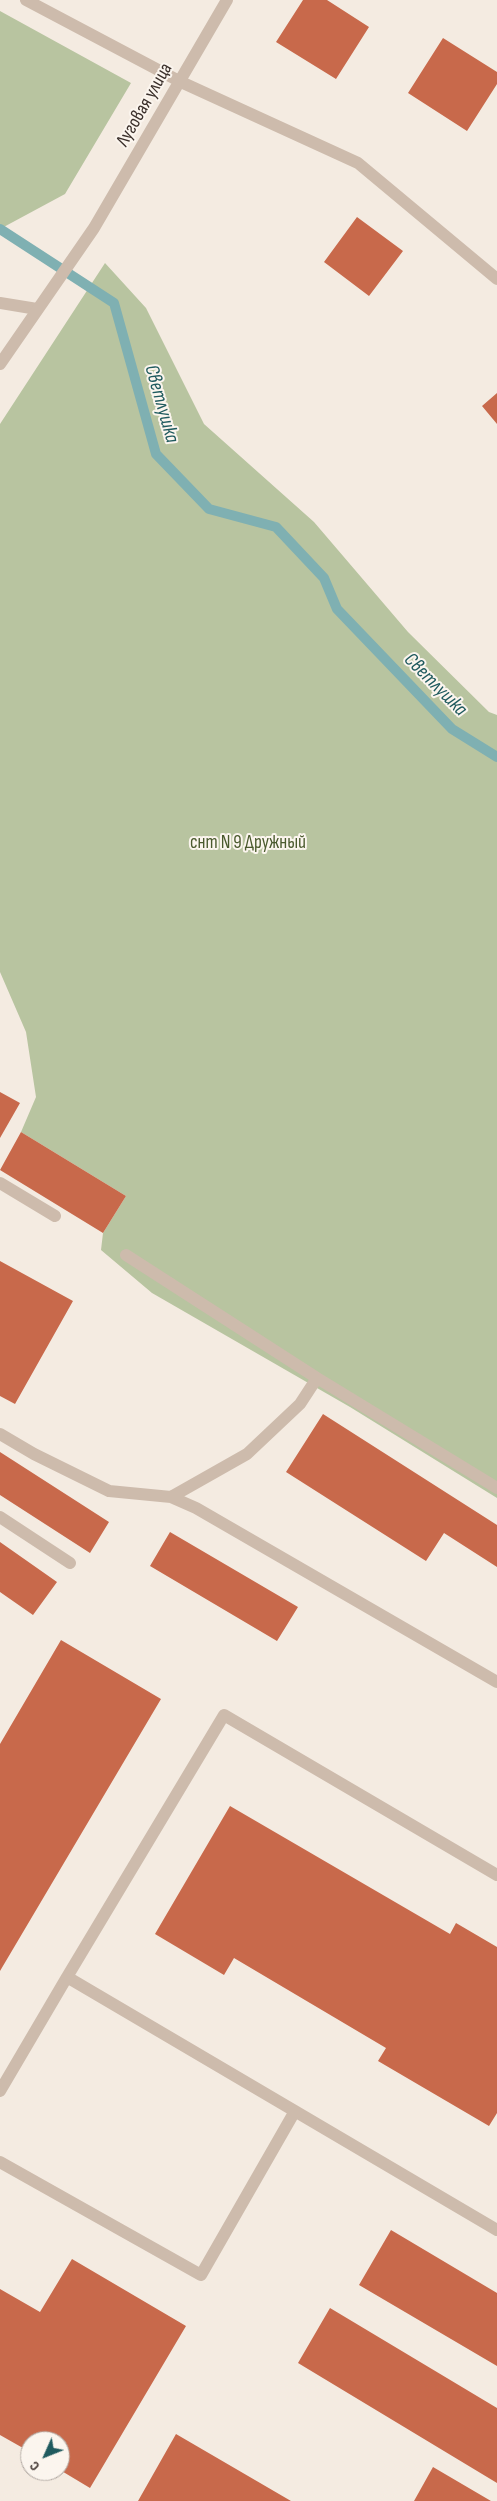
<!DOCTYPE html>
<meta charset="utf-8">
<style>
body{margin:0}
#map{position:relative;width:497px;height:2501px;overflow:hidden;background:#f4ebe1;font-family:"Sofia Sans Condensed",sans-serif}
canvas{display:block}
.north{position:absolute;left:20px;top:2431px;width:50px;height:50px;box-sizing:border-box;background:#fbf5ee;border:1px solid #aea6a0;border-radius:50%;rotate:226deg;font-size:14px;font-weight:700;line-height:20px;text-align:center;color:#3b302b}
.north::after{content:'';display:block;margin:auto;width:18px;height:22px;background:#1f5a5e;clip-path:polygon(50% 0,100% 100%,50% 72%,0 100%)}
</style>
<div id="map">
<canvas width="497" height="2501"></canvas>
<div class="north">С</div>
</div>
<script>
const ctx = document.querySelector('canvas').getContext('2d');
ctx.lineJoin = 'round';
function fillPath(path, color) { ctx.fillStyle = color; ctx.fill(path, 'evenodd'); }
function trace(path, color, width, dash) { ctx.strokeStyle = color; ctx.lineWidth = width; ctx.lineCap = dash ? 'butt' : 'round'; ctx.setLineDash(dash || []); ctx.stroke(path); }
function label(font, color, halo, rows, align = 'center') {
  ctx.font = font + ' "Sofia Sans Condensed",sans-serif'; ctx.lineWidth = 4; ctx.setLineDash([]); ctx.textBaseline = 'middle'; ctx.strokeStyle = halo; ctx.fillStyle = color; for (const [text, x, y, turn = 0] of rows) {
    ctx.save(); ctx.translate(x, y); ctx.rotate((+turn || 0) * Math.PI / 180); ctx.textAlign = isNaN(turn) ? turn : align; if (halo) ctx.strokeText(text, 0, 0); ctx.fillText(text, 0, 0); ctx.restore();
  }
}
fillPath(new Path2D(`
 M0,11l131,72 -66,111 -65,35z
 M105,263l41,45 58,116 110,98 94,110 81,80 8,3v783l-147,-91 -198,-114 -51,-43 2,-17 23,-37 -105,-64 15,-35 -10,-65 -26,-60v-548z`), '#b8c4a0');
trace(new Path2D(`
 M0,229l114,74 42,151 53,55 67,18 48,51 13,31 115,120 45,28`), '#7fb0b2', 10);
fillPath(new Path2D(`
 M303,0h24l42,27 -33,52 -60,-37z
 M443,38l54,34v12l-30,47 -59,-38z
 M357,217l46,34 -34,45 -45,-34z
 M497,393v31l-15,-18z
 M0,1092l20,11 -20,35z
 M21,1132l105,64 -23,37 -103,-63z
 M0,1261l73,40 -58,103 -15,-8z
 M323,1414l174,111v42l-53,-34 -18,28 -140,-89z
 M0,1452l109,70 -19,31 -90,-58z
 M170,1532l128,75 -21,34 -127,-75z
 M0,1542l57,40 -24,33 -33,-23z
 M61,1640l100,59 -161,272v-227z
 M230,1806l220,128 6,-11 41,24v166l-8,13 -111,-65 8,-13 -152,-90 -10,17 -69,-41z
 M391,2230l106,63v73l-138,-81z
 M72,2259l114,67 -96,162 -30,-18v-29h-30v11l-30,-17v-146l40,23z
 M330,2308l167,100v75l-199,-120z
 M176,2434l115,67h-153z
 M433,2467l58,34h-77z`), '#c8694b');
trace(new Path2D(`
 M0,303l37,6
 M0,1183l55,33
 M126,1255l191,123
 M0,1434l34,20 75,37 62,6 25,11 301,174
 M171,1497l76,-43 53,-50 17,-26 180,110
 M0,1517l70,46
 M497,1875l-273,-160 -157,262 430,253
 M0,2091l67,-114
 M0,2162l201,113 94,-164`), '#cdbbac', 12);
trace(new Path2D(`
 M26,0l155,82 177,81 139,116
 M0,364l94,-136 133,-228`), '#cdbbac', 12);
label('19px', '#3b302b', '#fbf5ee', [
 ["Луговая улица",145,105,-60]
]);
label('19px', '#4a5a2e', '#fbf5ee', [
 ["снт N 9 Дружный",248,843]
]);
label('italic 20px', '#1f5a5e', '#fbf5ee', [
 ["Светлушка",161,404,74],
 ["Светлушка",435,685,45]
]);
</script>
